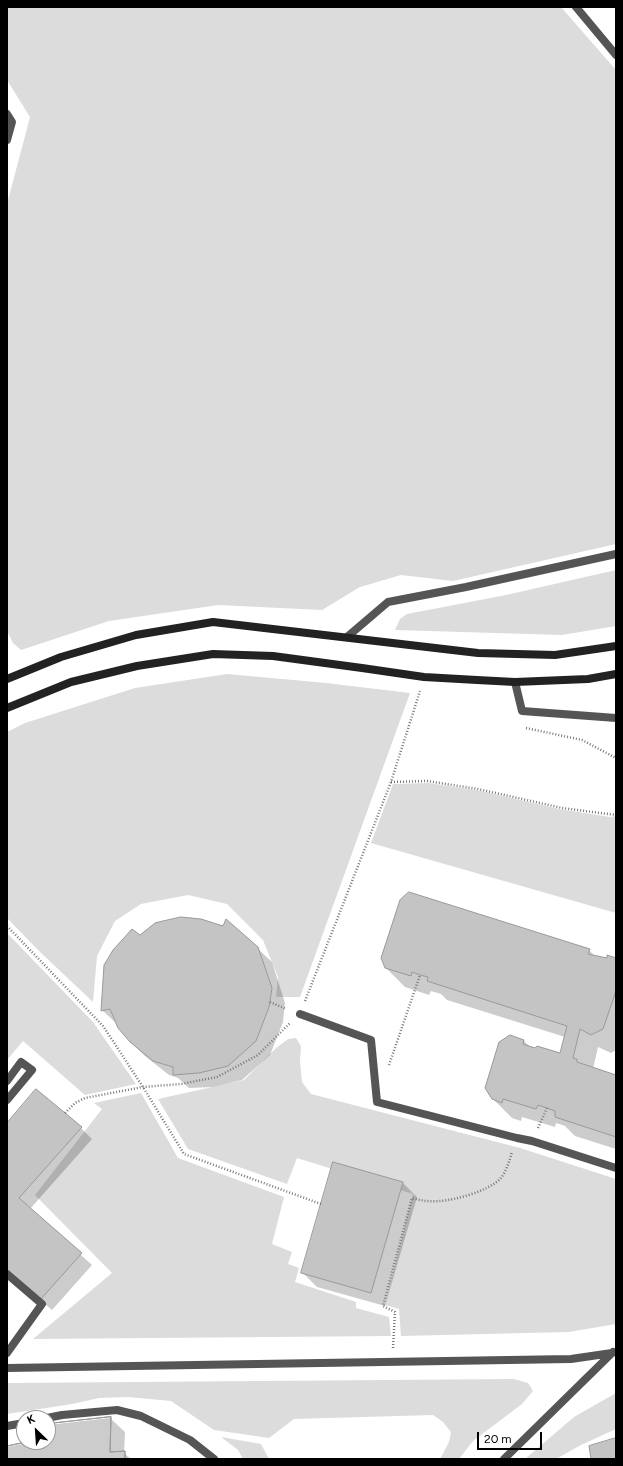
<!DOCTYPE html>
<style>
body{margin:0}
#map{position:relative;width:623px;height:1466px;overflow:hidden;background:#fff;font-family:Figtree,sans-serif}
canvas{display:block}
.frame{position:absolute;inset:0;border:8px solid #000;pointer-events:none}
.north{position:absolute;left:16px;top:1410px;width:40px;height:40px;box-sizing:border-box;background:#fff;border:1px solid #999;border-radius:50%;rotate:335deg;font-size:11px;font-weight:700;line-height:16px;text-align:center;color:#000}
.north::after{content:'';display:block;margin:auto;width:14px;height:18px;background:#000;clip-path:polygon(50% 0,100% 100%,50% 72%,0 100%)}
.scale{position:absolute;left:477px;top:1432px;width:65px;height:18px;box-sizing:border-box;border:2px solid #000;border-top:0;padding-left:5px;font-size:12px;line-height:14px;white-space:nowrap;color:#000;-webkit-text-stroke:3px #fff;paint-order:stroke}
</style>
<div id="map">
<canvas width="623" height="1466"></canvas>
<div class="frame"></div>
<div class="north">K</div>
<div class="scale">20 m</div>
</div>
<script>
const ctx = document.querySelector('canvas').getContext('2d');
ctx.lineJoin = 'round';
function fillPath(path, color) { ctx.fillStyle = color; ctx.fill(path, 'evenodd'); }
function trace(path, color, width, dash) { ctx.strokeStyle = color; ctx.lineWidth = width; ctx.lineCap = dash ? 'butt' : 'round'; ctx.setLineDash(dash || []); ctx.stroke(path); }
fillPath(new Path2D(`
 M7,7h554l55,63v474l-163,37 -52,-6 -41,12 -38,23 -104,-5 -109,16 -88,29 -8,-7 -6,-12v-427l23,-87 -23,-37z
 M616,570v56l-54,9 -167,-5 5,-11 7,-5 99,-19z
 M227,674l99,9 84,10 -110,304h-24l2,-20 -15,-37 -36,-36 -39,-9 -47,9 -26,17 -18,35 -4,46 -54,-51 -32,-33v-186l18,-9 110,-35z
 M428,783l49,7 82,19 51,8 6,-1v97l-245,-70 22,-59z
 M7,933l86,89 43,62 -51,11 -62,-54 -16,19z
 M296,1038l5,8 -1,15 2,21 9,12 209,54 96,31v145l-47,8 -168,4 -2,-27 -14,-4 28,-111 -116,-36 -10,26 -99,-35 -30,-50 86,-19 32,-32 12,-9z
 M141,1093l37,65 106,39 -12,47 20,8 -4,12 11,4 -4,14 61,20v6l33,9 2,19 -358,3 79,-66 -77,-78 67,-86 -8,-6z
 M514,1379l14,4 5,8 -11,13 -49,37 -14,18h-19l9,-17 2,-10 -8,-10 -10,-7 -139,4 -25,19 -55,-8 -43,-29 -43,-4 -29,1 -27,6 -65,10v-31z
 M616,1393v36l-35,16 -25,14h-31l49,-42z
 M221,1437l40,7 8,15h-26l-5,-9z`), '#dcdcdc');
fillPath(new Path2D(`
 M140,937l117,11 15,14 13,41 -2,19 -13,33 -28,25 -29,7 -24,1 -11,-10 -9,-3 -24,-19 -14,-14 -14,-18 -15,-14z
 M589,950l7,7 11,2h9v91l-5,3 -13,-6 -5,22 23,7v73l-41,-13 -10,-10 -9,-3 -1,4 -33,-10 -1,4 -9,-3 -19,-19 31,-58 7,7 30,7 4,-18 -118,-37 -6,-6 -10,-3 -2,4 -24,-8 -19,-19z
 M36,1090l45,38 11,11 -62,70 62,56 -40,45 -45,-39v-146z
 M403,1183l14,14 -32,109 -68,-19 -15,-15z
 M110,1418l15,14 -1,21 7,6h-124v-12l24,-5h17v-17z`), '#0003');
const building = new Path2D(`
 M409,892l181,57 -2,5 19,4v-3l9,3v33l-13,38 -12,6 -11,-6 -7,29 4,1v3l39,13v62l-61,-20v-6l-17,-6 -2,4 -33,-10 -1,4 -10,-4 -7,-11 14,-46 11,-7 14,5 -1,4 12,4 2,-2 23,7 7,-27 -140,-45 1,-4 -8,-2 -8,-3 -1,4 -26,-8 -4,-10 19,-58z
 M181,917l20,2 22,7 3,-7 32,28 14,41 -3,19 -13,34 -28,25 -29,7 -26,2v-8l-20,-6 -23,-19 -12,-14 -8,-19 -9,2 3,-46 9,-15 19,-21 8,6 15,-12z
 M36,1089l46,38 -63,71 63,55 -42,47 -33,-29v-148z
 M333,1162l70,20 -32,111 -70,-20z
 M111,1417l-1,35 15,-1v8h-118v-13l19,-4h22v-18z
 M111,1417l-1,35 15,-1v8h-118v-13l19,-4h22v-18z
 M616,1438v21h-25l-2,-13z`);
fillPath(building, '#c4c4c4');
trace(building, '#999', 1);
trace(new Path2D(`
 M526,728l56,12 34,18
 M391,782l36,-1 51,8 84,19 54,7
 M7,926l96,100 40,61 41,67 137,50
 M305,1001l86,-219 29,-91
 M270,1002l16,7
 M389,1065l31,-90
 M65,1113l10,-10 10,-5 58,-11 38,-3 36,-7 41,-22 32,-32
 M538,1128l9,-20
 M393,1348l2,-36 -12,-6 29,-108c10,3 19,4 28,3 16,-1 47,-10 59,-21 7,-7 10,-18 13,-28`), '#777', 2.5, [1, 2]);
trace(new Path2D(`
 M576,7l40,48
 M7,114l5,8 -5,18
 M347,637l41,-35 78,-15 150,-33
 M515,682l7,29 94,7
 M300,1014l71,26 6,62 140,36 15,3 84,27
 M7,1081l14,-19 11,8 -25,30
 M7,1274l35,30 -35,49
 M47,1418l15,-3 55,-5 24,6 49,24 24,19
 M7,1426l17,-3`), '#555', 8);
trace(new Path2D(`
 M7,1368l564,-9 41,-6
 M504,1459l109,-107`), '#555', 8);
trace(new Path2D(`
 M7,679l54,-22 75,-22 77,-13 265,31 77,2 61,-9
 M7,708l64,-26 66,-16 76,-12 60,2 89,12 62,9 53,3 38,2 73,-3 28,-5`), '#222', 8);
</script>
